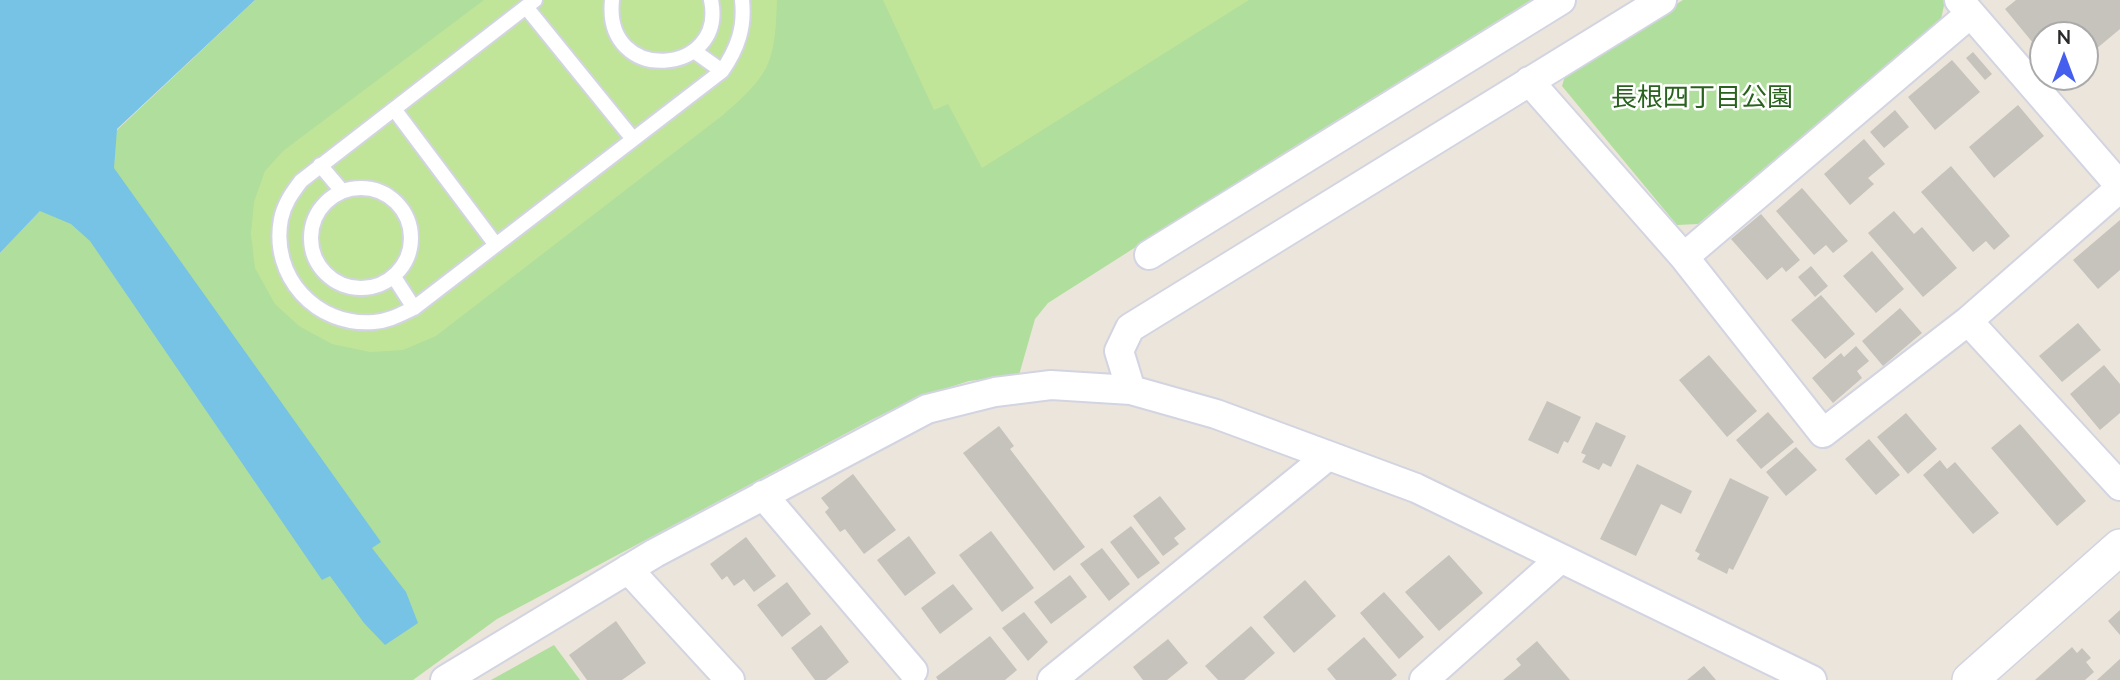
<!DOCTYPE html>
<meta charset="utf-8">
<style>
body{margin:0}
#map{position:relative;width:2120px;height:680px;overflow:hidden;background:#ebe5dc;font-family:Mulish,sans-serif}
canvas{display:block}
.north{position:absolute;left:2029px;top:21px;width:70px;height:70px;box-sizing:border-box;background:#fff;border:2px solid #aaa;border-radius:50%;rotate:0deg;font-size:19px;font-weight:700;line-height:28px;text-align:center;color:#2a2a2a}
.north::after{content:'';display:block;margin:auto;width:24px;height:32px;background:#465eee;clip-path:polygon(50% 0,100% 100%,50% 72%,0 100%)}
</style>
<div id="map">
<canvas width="2120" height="680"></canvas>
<div class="north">N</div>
</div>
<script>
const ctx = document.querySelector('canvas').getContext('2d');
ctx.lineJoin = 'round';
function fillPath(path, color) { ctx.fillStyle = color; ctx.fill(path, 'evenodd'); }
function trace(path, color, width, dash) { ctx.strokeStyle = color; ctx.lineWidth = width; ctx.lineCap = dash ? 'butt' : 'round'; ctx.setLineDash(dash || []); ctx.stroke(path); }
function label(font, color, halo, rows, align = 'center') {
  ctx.font = font + ' Mulish,"Noto Sans JP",sans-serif'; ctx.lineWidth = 5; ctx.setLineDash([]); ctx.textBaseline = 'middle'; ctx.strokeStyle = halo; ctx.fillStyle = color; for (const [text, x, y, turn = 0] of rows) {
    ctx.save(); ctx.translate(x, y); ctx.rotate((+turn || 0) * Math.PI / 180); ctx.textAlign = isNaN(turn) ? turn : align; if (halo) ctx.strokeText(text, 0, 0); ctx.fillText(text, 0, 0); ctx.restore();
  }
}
fillPath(new Path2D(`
 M255,0h1276l-265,164 -218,139 -13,16 -16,56 -50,6 -50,16 -46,22 -376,200 -84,61h-413v-427l117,-123z
 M1683,0h261l1,1 -4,18 -243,205 -21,1 -115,-139 4,-13z
 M554,645l26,35h-89z`), '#b0de9c');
fillPath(new Path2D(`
 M484,0h293c-1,22 -1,50 -12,70 -10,17 -27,32 -42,45l-287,221 -33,14 -33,2 -38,-8 -33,-18 -24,-22 -20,-36 -4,-34 3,-32 11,-31 18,-20z
 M883,0h366l-267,168 -34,-64 -14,6z`), '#c1e598');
fillPath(new Path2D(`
 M0,0h255l-138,129 -3,39 267,374 -9,6 34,44 12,31 -33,22 -21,-22 -34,-47 -8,4 -232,-339 -19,-17 -31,-13 -40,42z`), '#76c3e6');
fillPath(new Path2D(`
 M2016,0h104v29l-24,20 -11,-11v-3h-42v20l-38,-46z
 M1973,52l19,22 -7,6 -19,-22z
 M1952,60l28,32 -45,38 -27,-33z
 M2018,105l26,31 -50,42 -25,-31z
 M1895,110l14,17 -25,21 -14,-16z
 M1864,139l21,25 -17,14 6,6 -24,21 -26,-31z
 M1951,166l59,70 -16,14 -8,-9 -13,11 -52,-60z
 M1802,188l46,53 -15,12 -7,-8 -12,10 -38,-44z
 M1894,211l20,23 8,-7 35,41 -34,29 -55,-64z
 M1761,214l39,46 -14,12 -4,-5 -15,13 -36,-41z
 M2120,220v50l-22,19 -25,-29z
 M1872,251l32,38 -28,24 -33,-37z
 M1811,266l17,20 -13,11 -17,-20z
 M1821,295l34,39 -30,25 -34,-39z
 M1900,308l22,25 -39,33 -21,-25z
 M2078,323l23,27 -39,32 -23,-26z
 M1856,346l13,15 -12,10 5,7 -29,25 -21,-25 29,-25 3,4z
 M1709,355l48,56 -30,26 -48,-57z
 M2104,365l16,19v29l-20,17 -30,-36z
 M1547,401l34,16 -13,26 -4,-2 -6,13 -30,-14z
 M1768,412l26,30 -33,27 -25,-29z
 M1906,413l31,36 -29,25 -31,-37z
 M1596,422l30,14 -15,31 -8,-4 -4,7 -17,-8 4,-7 -5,-2z
 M2020,424l66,77 -29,25 -66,-78z
 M999,426l15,20 -4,3 75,98 -31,24 -91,-118z
 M1869,439l31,36 -24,20 -31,-36z
 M1796,447l21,23 -31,26 -20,-24z
 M1940,460l7,9 8,-7 44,51 -26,21 -50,-59z
 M1637,464l55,27 -11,23 -20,-10 -25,52 -36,-17z
 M853,474l43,56 -32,24 -19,-25 -5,3 -15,-20 4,-4 -8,-10z
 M1730,478l39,19 -36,73 -4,-2 -2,6 -30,-15 3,-5 -5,-3z
 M1160,496l26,33 -12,9 5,6 -16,12 -30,-40z
 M1131,526l29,37 -22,16 -28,-37z
 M991,531l43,57 -32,24 -43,-57z
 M909,536l27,37 -31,23 -28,-36z
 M746,537l30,39 -22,16 -10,-13 -10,7 -7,-10 -5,4 -12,-16z
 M1102,548l28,36 -21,17 -29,-37z
 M1449,555l34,38 -44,38 -34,-39z
 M1070,575l17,22 -36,27 -17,-22z
 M1305,580l31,36 -42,37 -31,-36z
 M787,582l24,32 -29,23 -25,-32z
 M953,584l20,25 -33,25 -19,-26z
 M1384,592l40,45 -25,22 -39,-46z
 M2120,610v25l-12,-14z
 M1024,612l24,30 -20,19 -26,-33z
 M616,621l30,42 -24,17h-35l-18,-25z
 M821,625l28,37 -23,18h-11l-24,-32z
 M1251,626l24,27 -31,27h-26l-13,-14z
 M990,636l27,34 -12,10h-67l-2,-3z
 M1364,637l33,38 -6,5h-55l-9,-11z
 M1168,639l20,24 -21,17h-24l-10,-13z
 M1537,641l33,39h-67l18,-15 -5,-6z
 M2072,647l5,6 5,-5 9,10 -5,4 8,10 -9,8h-50z
 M2120,659v21h-23z
 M1704,666l12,14h-29z`), '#c6c2bc');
const service = new Path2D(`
 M535,0l-234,181c-9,12 -17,23 -20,38 -11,57 35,108 93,103 15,-1 27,-8 40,-14l308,-237c16,-23 23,-44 20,-71
 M612,0c-9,86 115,76 99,0
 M526,7l107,132
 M694,51l28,20
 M394,109l102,136
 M320,165l22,26
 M311 238a50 50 0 1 1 100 0a50 50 0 1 1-100 0Z
 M394,277l20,31`);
const minor = new Path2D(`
 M1959,0l161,186
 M1529,81l155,176 139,176 145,-112 152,-133
 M1149,255l412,-255
 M1684,257l286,-243
 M1968,321l152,165
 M1131,390l-12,-39 11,-23 532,-328
 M763,495l150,176
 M628,569l102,111
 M445,680l210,-127 272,-144 68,-17 56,-7 80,5 85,24 200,74 396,192
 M1052,680l276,-224
 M1424,680l136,-121`);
const tertiary = new Path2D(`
 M1970,680l150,-133`);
trace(service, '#d2d4e1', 18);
trace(minor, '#d2d4e1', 32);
trace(tertiary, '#d2d4e1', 38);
trace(service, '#fff', 14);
trace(minor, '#fff', 28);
trace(tertiary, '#fff', 35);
label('26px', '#29621e', '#fff', [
 ["長根四丁目公園",1702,98]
]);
</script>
